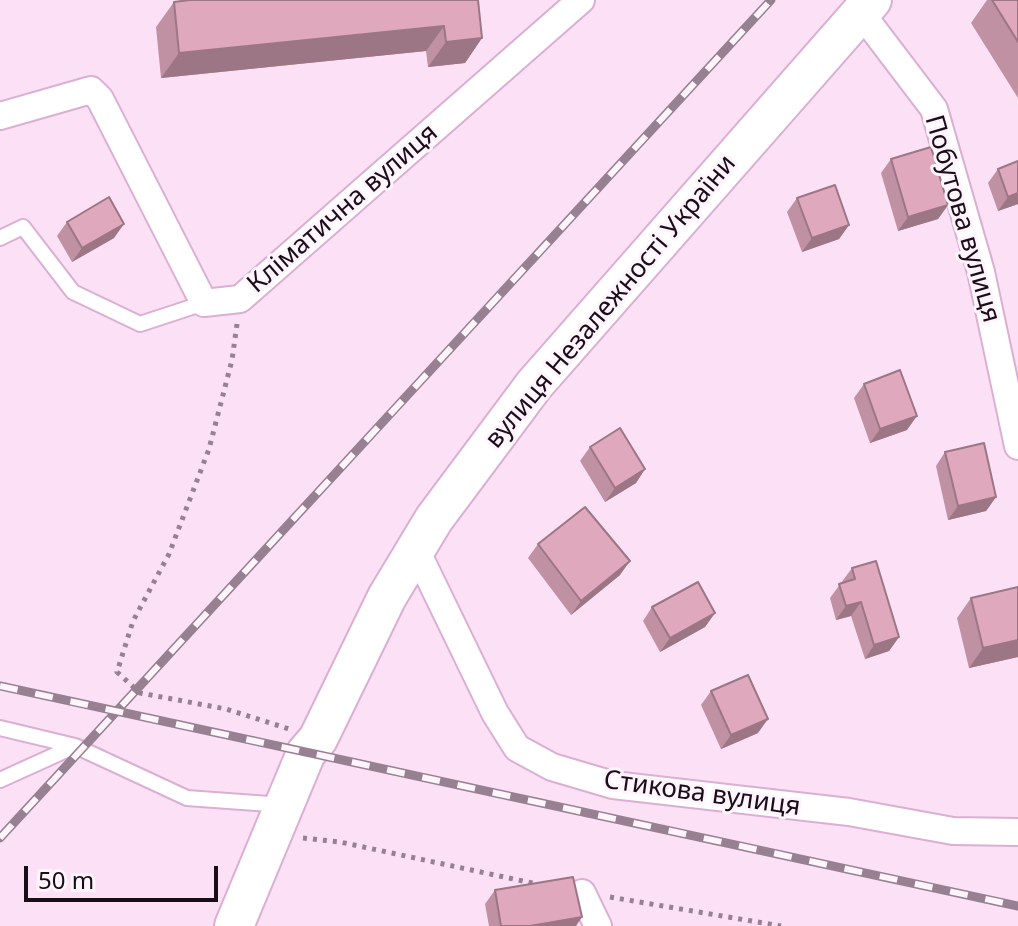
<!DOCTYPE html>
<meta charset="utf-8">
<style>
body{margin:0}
#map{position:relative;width:1018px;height:926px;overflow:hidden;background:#fce0f6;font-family:"Noto Sans",sans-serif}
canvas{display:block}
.scale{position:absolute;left:24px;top:866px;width:194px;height:36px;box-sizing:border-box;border:4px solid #1b0c19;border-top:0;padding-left:10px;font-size:24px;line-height:28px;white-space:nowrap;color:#1b0c19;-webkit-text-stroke:6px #fef4fb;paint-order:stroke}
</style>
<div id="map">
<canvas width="1018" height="926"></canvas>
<div class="scale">50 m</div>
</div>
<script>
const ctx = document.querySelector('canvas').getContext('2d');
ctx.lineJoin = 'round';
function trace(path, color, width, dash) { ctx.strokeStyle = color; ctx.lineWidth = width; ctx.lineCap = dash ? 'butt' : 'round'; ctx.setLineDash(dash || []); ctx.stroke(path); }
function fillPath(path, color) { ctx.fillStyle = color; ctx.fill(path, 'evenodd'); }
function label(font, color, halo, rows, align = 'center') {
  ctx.font = font + ' "Noto Sans",sans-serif'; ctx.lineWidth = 6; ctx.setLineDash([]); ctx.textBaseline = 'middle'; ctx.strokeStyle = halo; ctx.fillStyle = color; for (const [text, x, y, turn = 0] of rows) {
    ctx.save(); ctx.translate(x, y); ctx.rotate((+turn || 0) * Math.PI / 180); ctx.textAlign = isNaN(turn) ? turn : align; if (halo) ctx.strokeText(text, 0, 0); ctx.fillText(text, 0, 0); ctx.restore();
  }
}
const service = new Path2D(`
 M0,238l23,-11 50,65 67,32 64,-21
 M0,728l75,18 112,52 96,7
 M0,780l75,-34`);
const minor = new Path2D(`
 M861,13l73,96 47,163 37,174
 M0,116l91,-26 9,9 104,204 36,-4 341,-299
 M416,550l79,163 22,35 35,19 61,18 236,27 104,19 65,1
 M582,893l16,33`);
const secondary = new Path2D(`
 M234,926l72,-173 12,-14 69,-142 47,-78 100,-134 338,-385`);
trace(service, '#dbafd2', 18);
trace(minor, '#dbafd2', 30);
trace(secondary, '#dbafd2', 42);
trace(new Path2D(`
 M237,324l-5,36 -23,89 -40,105 -36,67 -16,51 23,21 86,16 63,20
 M303,838l37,4 197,42
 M610,897l171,29`), '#968092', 5, [4, 6]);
trace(service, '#fff', 14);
trace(minor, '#fff', 26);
trace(secondary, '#fff', 38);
const rail = new Path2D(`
 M0,686l1018,220
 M0,838l771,-838`);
trace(rail, '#968092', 9);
trace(rail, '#fef4fb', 6, [18]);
fillPath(new Path2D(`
 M478,0l4,38 -17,25 -37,4 -2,-16 -265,27 -5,-51 18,-25z
 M987,0h31v98l-47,-75z
 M891,159l57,46 -10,14 -40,12 -17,-58z
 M1018,161v43l-20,7 -10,-28 10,-14z
 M797,198l52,27 -10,14 -37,13 -15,-40z
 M67,222l47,16 -42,24 -15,-26z
 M864,384l43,46 -37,13 -16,-45z
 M590,447l55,22 -9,14 -31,19 -25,-41z
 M945,452l51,45 -10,14 -38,9 -12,-54z
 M538,544l82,31 -49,40 -43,-57z
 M852,568l47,69 -10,14 -24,8 -14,-43 -15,4 -6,-22z
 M1018,587v70l-49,11 -12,-50 14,-20z
 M652,607l63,6 -10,14 -45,25 -17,-31z
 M711,691l47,42 -37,16 -20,-44z
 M495,890l81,36h-87l-4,-22z`), '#c090a3');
fillPath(new Path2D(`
 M444,26l-18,25 -265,27 18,-25z
 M482,38l-17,25 -37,4 18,-25z
 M1018,193v11l-20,7 10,-14z
 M948,205l-10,14 -40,12 10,-14z
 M124,224l-10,14 -42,24 10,-14z
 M849,225l-10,14 -37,13 10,-14z
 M917,416l-10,14 -37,13 10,-14z
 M645,469l-9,14 -31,19 10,-14z
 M996,497l-10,14 -38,9 10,-14z
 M630,561l-10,14 -49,40 10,-14z
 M861,602l-10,14 -15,4 10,-14z
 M715,613l-10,14 -45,25 10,-14z
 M899,637l-10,14 -24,8 9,-14z
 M1018,640v17l-49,11 14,-20z
 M768,719l-10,14 -37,16 10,-14z
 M582,917l-6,9h-46z`), '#9c7684');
const building = new Path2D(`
 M189,0h289l4,38 -36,4 -2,-16 -265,27 -5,-51z
 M992,0h26v42z
 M931,147l17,58 -40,12 -17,-58z
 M1018,161v32l-10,4 -10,-28z
 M835,185l14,40 -37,13 -15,-40z
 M109,197l15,27 -42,24 -15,-26z
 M900,370l17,46 -37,13 -16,-45z
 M620,428l25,41 -30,19 -25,-41z
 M984,443l12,54 -38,9 -13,-54z
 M585,507l45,54 -49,40 -43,-57z
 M876,561l23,76 -25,8 -13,-43 -15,4 -7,-22 16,-5 -3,-11z
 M698,582l17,31 -45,25 -18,-31z
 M1018,587v53l-35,8 -12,-50z
 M748,675l20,44 -37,16 -20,-44z
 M573,877l9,40 -52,9h-29l-6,-36z`);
fillPath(building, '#dfa8bd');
trace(building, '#9c7684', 2);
label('26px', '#1b0c19', '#fef4fb', [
 ["Кліматична вулиця",343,209,-41],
 ["Побутова вулиця",962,219,74],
 ["вулиця Незалежності України",611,302,-50],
 ["Стикова вулиця",702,794,8]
]);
</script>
